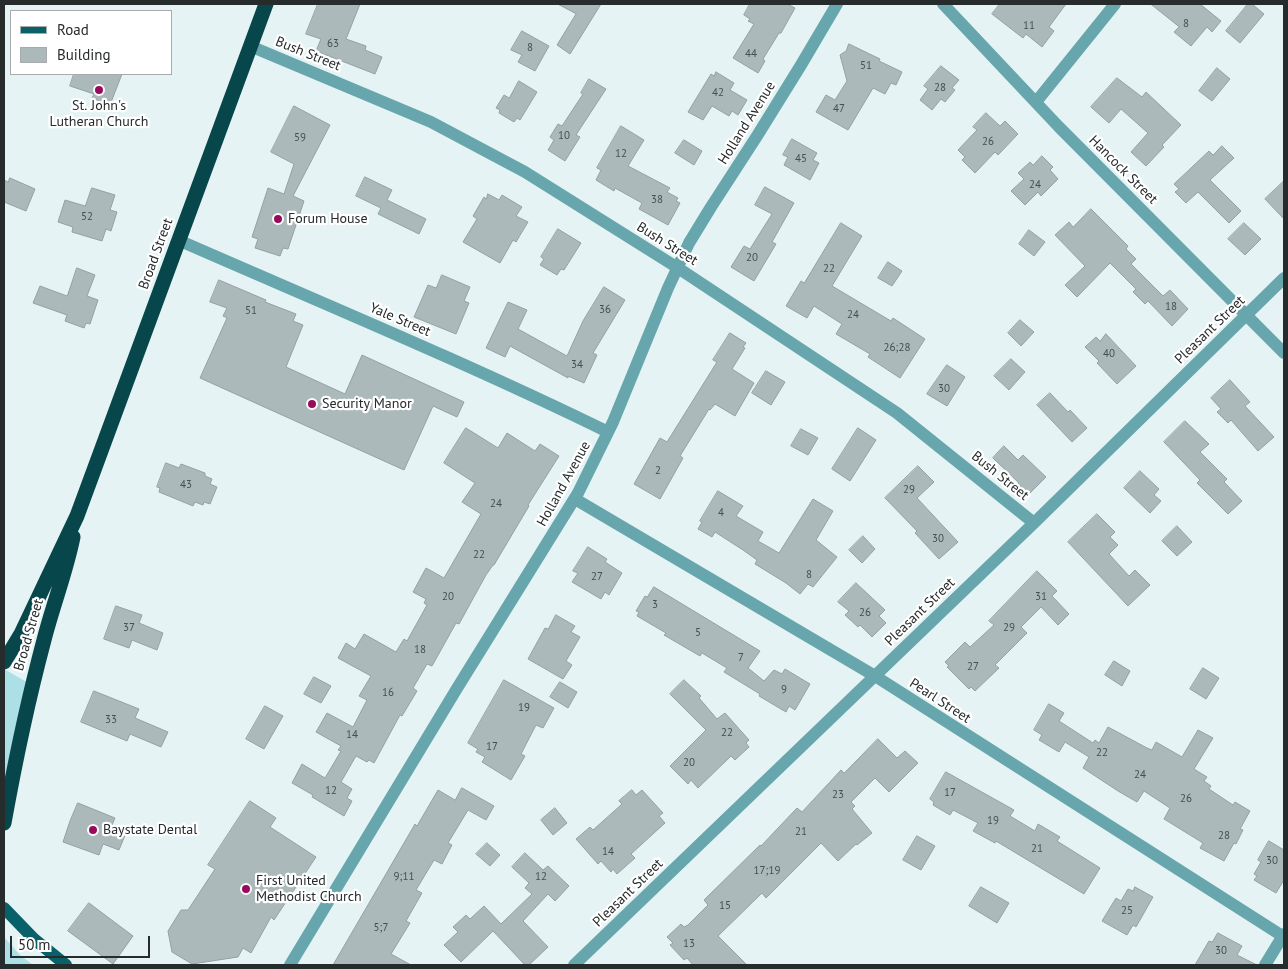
<!DOCTYPE html>
<style>
body{margin:0}
#map{position:relative;width:1288px;height:969px;overflow:hidden;background:#e5f3f4;font-family:"PT Sans",sans-serif}
canvas{display:block}
.frame{position:absolute;inset:0;border:5px solid #262b2c;pointer-events:none}
.legend{position:absolute;left:10px;top:10px;width:162px;height:65px;box-sizing:border-box;background:#fff;border:1px solid #a8aaab;margin:0;padding:6px 9px;list-style:none;font-size:15px;color:#262b2c}
.legend li{display:flex;align-items:center;gap:10px;height:25px}
.legend b{width:25px;border:1px solid #a8aaab}
.scale{position:absolute;left:10px;top:936px;width:140px;height:22px;box-sizing:border-box;border:2px solid #262b2c;border-top:0;padding-left:6px;font-size:15px;line-height:18px;white-space:nowrap;color:#262b2c;-webkit-text-stroke:4px #fff;paint-order:stroke}
</style>
<div id="map">
<canvas width="1288" height="969"></canvas>
<div class="frame"></div>
<ul class="legend">
<li><b style="height:6px;background:#086068"></b>Road</li>
<li><b style="height:14px;background:#abb9ba"></b>Building</li>
</ul>
<div class="scale">50 m</div>
</div>
<script>
const ctx = document.querySelector('canvas').getContext('2d');
ctx.lineJoin = 'round';
function fillPath(path, color) { ctx.fillStyle = color; ctx.fill(path, 'evenodd'); }
function trace(path, color, width, dash) { ctx.strokeStyle = color; ctx.lineWidth = width; ctx.lineCap = dash ? 'butt' : 'round'; ctx.setLineDash(dash || []); ctx.stroke(path); }
function label(font, color, halo, rows, align = 'center') {
  ctx.font = font + ' "PT Sans",sans-serif'; ctx.lineWidth = 4.5; ctx.setLineDash([]); ctx.textBaseline = 'middle'; ctx.strokeStyle = halo; ctx.fillStyle = color; for (const [text, x, y, turn = 0] of rows) {
    ctx.save(); ctx.translate(x, y); ctx.rotate((+turn || 0) * Math.PI / 180); ctx.textAlign = isNaN(turn) ? turn : align; if (halo) ctx.strokeText(text, 0, 0); ctx.fillText(text, 0, 0); ctx.restore();
  }
}
fillPath(new Path2D(`
 M4,669l28,16 -28,150z
 M4,937l16,18 13,10h-29z`), '#ace0e6');
const building = new Path2D(`
 M318,4h42l-14,35 20,7 -1,4 17,7 -7,17 -59,-23 5,-12 -15,-5z
 M558,4h43l-31,50 -13,-9 19,-31z
 M750,4h37l8,4 -14,25h-2l-16,26 2,2 -7,12 -25,-15 21,-34 -6,-3 2,-2 -6,-4z
 M1000,4h66l-17,23 5,4 -12,16 -16,-13 -3,4 -31,-24z
 M1151,4h49l21,17 -9,11 -5,-5 -16,19 -17,-14 5,-5z
 M1248,4h4l12,10 -24,29 -14,-12z
 M522,31l27,15 -14,25 -17,-9 4,-7 -11,-5z
 M849,44l31,15 -1,2 23,11 -6,13 -5,-2 -6,11 -12,-6 -25,42 -32,-18 10,-17 9,5 12,-19 -7,-26 6,-4z
 M941,66l18,14 -7,8 3,2 -10,12 -4,-3 -9,11 -12,-10 8,-11 -4,-3z
 M1217,68l13,11 -18,22 -13,-10z
 M716,72l18,11 -4,7 17,10 -9,15 -6,-4 -3,5 -17,-10 -9,14 -15,-8 23,-38 3,2z
 M74,74h48l-12,31 -18,-7 2,-4 -24,-8z
 M1117,78l25,19 4,-5 35,33 -19,20 2,2 -18,19 -15,-14 17,-19 -27,-24 -12,14 -18,-16z
 M589,79l17,10 -30,46 4,2 -15,24 -17,-11 6,-10 -4,-3 8,-13 4,2 21,-32 -2,-1z
 M519,81l18,11 -17,28 -3,-2 -3,4 -15,-9 1,-3 -4,-2 8,-13 5,3z
 M294,106l36,19 -37,71 11,5 -16,48 -5,-1 -3,8 -25,-8 3,-9 -6,-2 16,-49 16,6 10,-30 -23,-12z
 M986,113l14,13 5,-5 13,13 -20,21 -3,-3 -20,21 -13,-13 3,-3 -7,-7 19,-20 -4,-3z
 M621,126l23,14 -16,26 42,22 -3,4 11,6 -2,3 4,2 -12,22 -29,-16 3,-6 -27,-15 -1,3 -18,-11 5,-10 -4,-2z
 M792,139l25,14 -4,7 6,3 -9,17 -26,-15 4,-8 -5,-2z
 M684,140l18,11 -8,14 -19,-12z
 M1222,146l12,12 -24,22 31,31 -12,12 -31,-31 -12,11 -11,-11 4,-3 -5,-5 35,-33 4,4z
 M1042,156l11,11 -3,3 8,9 -17,17 -3,-4 -13,13 -14,-14 13,-12 -6,-6 12,-11 3,3z
 M365,177l27,13 -5,10 39,19 -7,15 -41,-20 3,-6 -25,-12z
 M10,178l25,11 -9,22 -22,-9v-22l4,2z
 M1284,181v38l-19,-20z
 M765,187l29,16 -22,39 4,2 -22,37 -23,-14 13,-21 6,3 22,-35 -17,-9z
 M92,188l23,7 -5,15 7,2 -6,19 -5,-2 -4,12 -30,-9 1,-5 -15,-5 7,-22 20,6z
 M488,194l11,6 3,-5 20,12 -6,9 12,6 -12,20 -3,-2 -13,23 -37,-21 14,-23 -4,-3 11,-19 2,2z
 M1091,209l37,37 -2,3 10,10 -5,5 32,32 7,-6 18,19 -16,17 -24,-25 -3,3 -12,-12 3,-3 -26,-26 -33,34 -12,-12 20,-19 -30,-31 14,-13 4,5z
 M841,223l21,13 -30,50 59,35 2,-3 32,21 -25,39 -32,-21 2,-3 -34,-20 6,-10 -28,-18 -7,12 -21,-12 15,-25 3,2z
 M1244,223l17,16 -16,16 -17,-16z
 M558,229l23,14 -17,27 -3,-1 -4,6 -17,-10 4,-6 -3,-2z
 M1029,230l16,12 -11,14 -15,-12z
 M888,262l14,9 -10,15 -14,-8z
 M77,268l18,7 -8,21 11,4 -8,24 -4,-1 -2,5 -19,-7 2,-6 -34,-12 7,-17 27,10z
 M442,275l28,12 -6,14 5,2 -13,31 -42,-17 14,-32 8,3z
 M219,280l47,20 -1,2 31,12 -3,7 10,4 -17,42 59,27 17,-39 102,47 -7,15 -24,-11 -29,64 -204,-92 27,-60 -4,-2 4,-8 -17,-6z
 M604,287l21,13 -32,53 4,2 -13,28 -16,-7v2l-58,-32 -5,11 -19,-9 22,-46 19,8 -9,19 49,27 16,-35z
 M1020,320l14,12 -13,14 -13,-13z
 M730,333l16,10 -3,4 2,1 -13,21 22,14 -19,33 -20,-12 -5,6 -1,-1 -29,47 3,2 -23,41 -26,-15 26,-46 7,4 50,-80 -4,-2z
 M1106,334l30,32 -19,18 -20,-21 2,-2 -14,-14 11,-10 4,4z
 M1011,359l14,13 -16,18 -15,-14z
 M947,365l18,12 -18,29 -20,-12z
 M766,371l19,11 -14,23 -19,-12z
 M1230,380l20,22 -5,4 29,31 -16,14 -27,-31 -3,3 -11,-11 4,-3 -10,-11z
 M1050,393l18,19 2,-2 17,18 -15,14 -35,-37z
 M1185,421l24,23 -9,8 27,27 -3,3 18,19 -14,13 -31,-31 3,-3 -36,-38z
 M466,428l32,20 9,-15 28,18 5,-7 19,12 -31,49 1,1 -35,59h-1l-7,10 -27,49 -3,-1 -24,43 -5,-2 -14,24 4,3 -15,25 -2,-1 -26,48 -5,-3 -2,2 -11,-6 -15,26 11,7 -5,9 5,3 -8,15 -32,-19 1,-2 -21,-12 10,-19 23,14 16,-27 -3,-1 3,-4 -25,-14 11,-19 26,14 14,-27 -8,-4 12,-20 -33,-18 8,-15 9,6 9,-15 32,18 8,-13 3,2 20,-36 -3,-2 2,-4 -13,-7 13,-24 18,10 37,-64 -19,-12 13,-19 -31,-20z
 M858,428l18,12 -26,41 -18,-12z
 M801,429l17,9 -10,17 -17,-9z
 M1004,446l14,14 5,-5 23,22 -21,21 -11,-11 5,-4 -26,-25z
 M166,463l13,5 2,-4 24,9v3l7,3 -2,5 7,3 -7,17 -6,-2 -1,3 -8,-3 -2,4 -34,-14 1,-4 -3,-1z
 M918,466l16,16 -17,16 41,44 -19,17 -24,-26 2,-2 -32,-33z
 M1140,471l19,18 -5,6 7,6 -11,12 -26,-25z
 M718,491l25,15 -7,10 27,16 -5,9 21,12 34,-54 20,12 -17,29 21,17 -24,30 -5,-3 -8,10 -14,-11 -31,-19 2,-4 -14,-10 -28,-18 -3,5 -14,-8 4,-7 -2,-1z
 M1097,514l18,18 -5,5 8,8 -9,9 20,22 6,-6 15,15 -22,21 -60,-64z
 M1177,526l15,16 -15,14 -15,-15z
 M863,536l12,13 -13,14 -13,-13z
 M588,547l19,12 -2,3 17,11 -13,22 -4,-3 -4,7 -29,-17 6,-9 -5,-2z
 M1037,571l20,20 -5,5 17,18 -11,11 -17,-18 -20,20 6,6 -32,32 4,3 -24,23 -4,-4 -2,2 -22,-22 2,-1 -4,-4 20,-20 5,5 24,-22 -5,-4z
 M856,583l29,27 -6,6 7,7 -14,14 -12,-12 -2,2 -13,-12 4,-4 -11,-9z
 M654,587l106,64 -12,17 16,13 10,-11 8,4 3,-5 25,15 -15,26 -6,-4 -3,6 -27,-16 1,-2 -36,-22 3,-4 -25,-15 -2,3 -36,-21 2,-2 -29,-17 2,-4 -3,-1 9,-15 2,1z
 M116,606l26,9 -3,8 24,10 -6,17 -25,-10 -3,8 -25,-9z
 M556,615l19,11 -4,6 9,5 -14,24 6,4 -9,14 -35,-20 17,-31 3,1z
 M1114,661l16,10 -8,15 -17,-11z
 M1203,668l16,10 -13,21 -16,-10z
 M314,677l17,9 -10,17 -17,-9z
 M504,680l50,28 -11,20 -7,-3 -15,29 4,2 -14,24 -29,-18 3,-5 -9,-5 2,-3 -10,-6z
 M684,680l17,16 -2,2 18,21 8,-6 24,27 -3,3 3,4 -14,13 -4,-4 -33,32 -7,-8 -3,4 -18,-18 36,-36 -36,-36z
 M560,682l17,10 -9,16 -18,-11z
 M94,691l45,18 -4,9 33,14 -7,15 -31,-13 -3,7 -46,-19z
 M1049,704l15,9 -5,8 34,22 2,-3 4,3 9,-16 39,21 5,2 4,-8 26,15 16,-27 15,8 -19,31 13,8 -3,4 7,5 -2,3 24,16 2,-3 15,9 -10,18 3,1 -7,14 -2,-1 -10,18 -24,-13 3,-5 -39,-24 6,-11 -26,-17 -7,11 -19,-11 -35,-23 6,-11 -24,-15 -6,10 -20,-12 3,-5 -8,-5z
 M265,706l18,10 -19,33 -18,-10z
 M878,739l19,19 8,-7 13,12 -29,29 -14,-14 -24,24 4,4 -3,3 20,24 -15,12 -1,-1 -18,17 -17,-18 -55,55 -4,-5 -44,43 29,29h-54l-6,-7 -3,2 -14,-15 3,-2 -6,-6 14,-13 3,3 4,-2 20,-20 -4,-5 56,-55 1,1 36,-38 5,4 39,-42 3,3z
 M946,772l68,38 -4,6 25,15 3,-7 22,13 -3,4 43,27 -16,26 -88,-53 -1,2 -22,-12 5,-8 -25,-13 -3,5 -17,-10 1,-3 -4,-3z
 M462,788l32,18 -8,14 -18,-10 -20,33 4,2 -10,19 -8,-4 -18,30 6,3 -16,28 4,2 -19,31 20,11h-78l82,-141 2,2 21,-36 17,10z
 M632,790l4,5 6,-5 21,23 -4,3 6,7 -34,31 4,4 -18,16 -4,-5 -2,3 -10,-11 -3,3 -22,-25 14,-12 3,3 29,-26 -3,-3z
 M250,801l26,17 -6,9 46,30 -42,63 -3,-3 -20,36 -8,-5 -5,9 -46,7 -20,-12 -4,-21 13,-21h7l27,-41 -7,-4z
 M78,803l37,15 -4,9 15,6 -7,17 -16,-6 -4,11 -36,-13 7,-21z
 M555,808l12,15 -14,12 -12,-15z
 M917,836l18,10 -14,24 -18,-10z
 M1269,841l15,9v30l-8,13 -22,-13 3,-4 -3,-2 7,-12 -3,-2z
 M487,843l13,12 -10,11 -14,-12z
 M525,853l18,17 5,-4 21,20 -14,15 -7,-7 -25,27 25,26 -19,18h-4l-32,-34 -32,31 -17,-17 14,-13 -5,-5 13,-12 4,4 14,-13 17,18 31,-30 -7,-6 4,-5 -17,-16z
 M981,887l28,16 -12,20 -28,-17z
 M1135,887l18,10 -17,30 -3,-2 -6,10 -25,-14 14,-23 5,3 7,-12 5,2z
 M89,903l44,33 -20,28 -45,-33z
 M1218,933l24,13 -5,9 20,10h-62l14,-24 3,1z`);
fillPath(building, '#abb9ba');
trace(building, '#94a1a2', 1);
trace(new Path2D(`
 M943,4l116,123 225,226
 M250,46l181,76 94,50 153,96 219,145 137,110
 M1036,102l79,-98
 M178,240c144,63 289,123 430,192
 M575,499l300,177 409,261
 M290,965l166,-275 122,-197 35,-71 55,-134 21,-45 22,-36 46,-71 44,-71 36,-61
 M574,965l460,-442 250,-245
 M1265,965l19,-31`), '#67a6ad', 12);
trace(new Path2D(`
 M4,908l30,31 32,26`), '#086068', 12);
trace(new Path2D(`
 M4,662l17,-28 56,-118 189,-512
 M4,823c11,-61 24,-123 40,-183 9,-35 22,-68 29,-103`), '#07464b', 15);
for (const [x, y, r, color] of [
 [99,90,5,"#990a5c"],
 [278,219,5,"#990a5c"],
 [312,404,5,"#990a5c"],
 [93,830,5,"#990a5c"],
 [246,889,5,"#990a5c"]
]) { const dot = new Path2D(); dot.arc(x, y, r, 0, 2 * Math.PI); ctx.fillStyle = color; ctx.fill(dot); trace(dot, '#fff', 2); }
label('11px', '#474e50', null, [
 ["8",1186,24],
 ["11",1029,26],
 ["63",333,44],
 ["8",530,48],
 ["44",751,54],
 ["51",866,66],
 ["28",940,88],
 ["42",718,93],
 ["47",839,109],
 ["10",564,136],
 ["59",300,138],
 ["26",988,142],
 ["12",621,154],
 ["45",801,159],
 ["24",1035,185],
 ["38",657,200],
 ["52",87,217],
 ["20",752,258],
 ["22",829,269],
 ["18",1171,307],
 ["36",605,310],
 ["51",251,311],
 ["24",853,315],
 ["26;28",897,348],
 ["40",1109,354],
 ["34",577,365],
 ["30",944,389],
 ["2",658,471],
 ["43",186,485],
 ["29",909,490],
 ["24",496,504],
 ["4",721,513],
 ["30",938,539],
 ["22",479,555],
 ["8",809,575],
 ["27",597,577],
 ["20",448,597],
 ["31",1041,597],
 ["3",655,605],
 ["26",865,613],
 ["37",129,628],
 ["29",1009,628],
 ["5",698,633],
 ["18",420,650],
 ["7",741,658],
 ["27",973,667],
 ["9",784,690],
 ["16",388,693],
 ["19",524,708],
 ["33",111,720],
 ["22",727,733],
 ["14",352,735],
 ["17",492,747],
 ["22",1102,753],
 ["20",689,763],
 ["24",1140,775],
 ["12",331,791],
 ["17",950,793],
 ["23",838,795],
 ["26",1186,799],
 ["19",993,821],
 ["21",801,832],
 ["28",1224,836],
 ["21",1037,849],
 ["14",608,852],
 ["30",1272,861],
 ["17;19",767,871],
 ["9;11",404,877],
 ["12",541,877],
 ["15",725,906],
 ["25",1127,911],
 ["5;7",381,928],
 ["13",689,944],
 ["30",1221,951]
]);
label('14px', '#262b2c', '#fff', [
 ["Bush Street",308,54,22],
 ["Holland Avenue",747,123,-58],
 ["Hancock Street",1123,170,45],
 ["Bush Street",667,244,32],
 ["Broad Street",156,254,-70],
 ["Yale Street",400,320,23],
 ["Pleasant Street",1210,330,-44],
 ["Bush Street",1000,476,39],
 ["Holland Avenue",564,484,-61],
 ["Pleasant Street",920,612,-44],
 ["Broad Street",29,635,-74],
 ["Pearl Street",940,701,33],
 ["Pleasant Street",628,893,-44]
]);
label('14px', '#262b2c', '#fff', [
 ["St. John's",99,106,"center"],
 ["Lutheran Church",99,122,"center"],
 ["Forum House",288,219],
 ["Security Manor",322,404],
 ["Baystate Dental",103,830],
 ["First United",256,881],
 ["Methodist Church",256,897]
], 'left');
</script>
